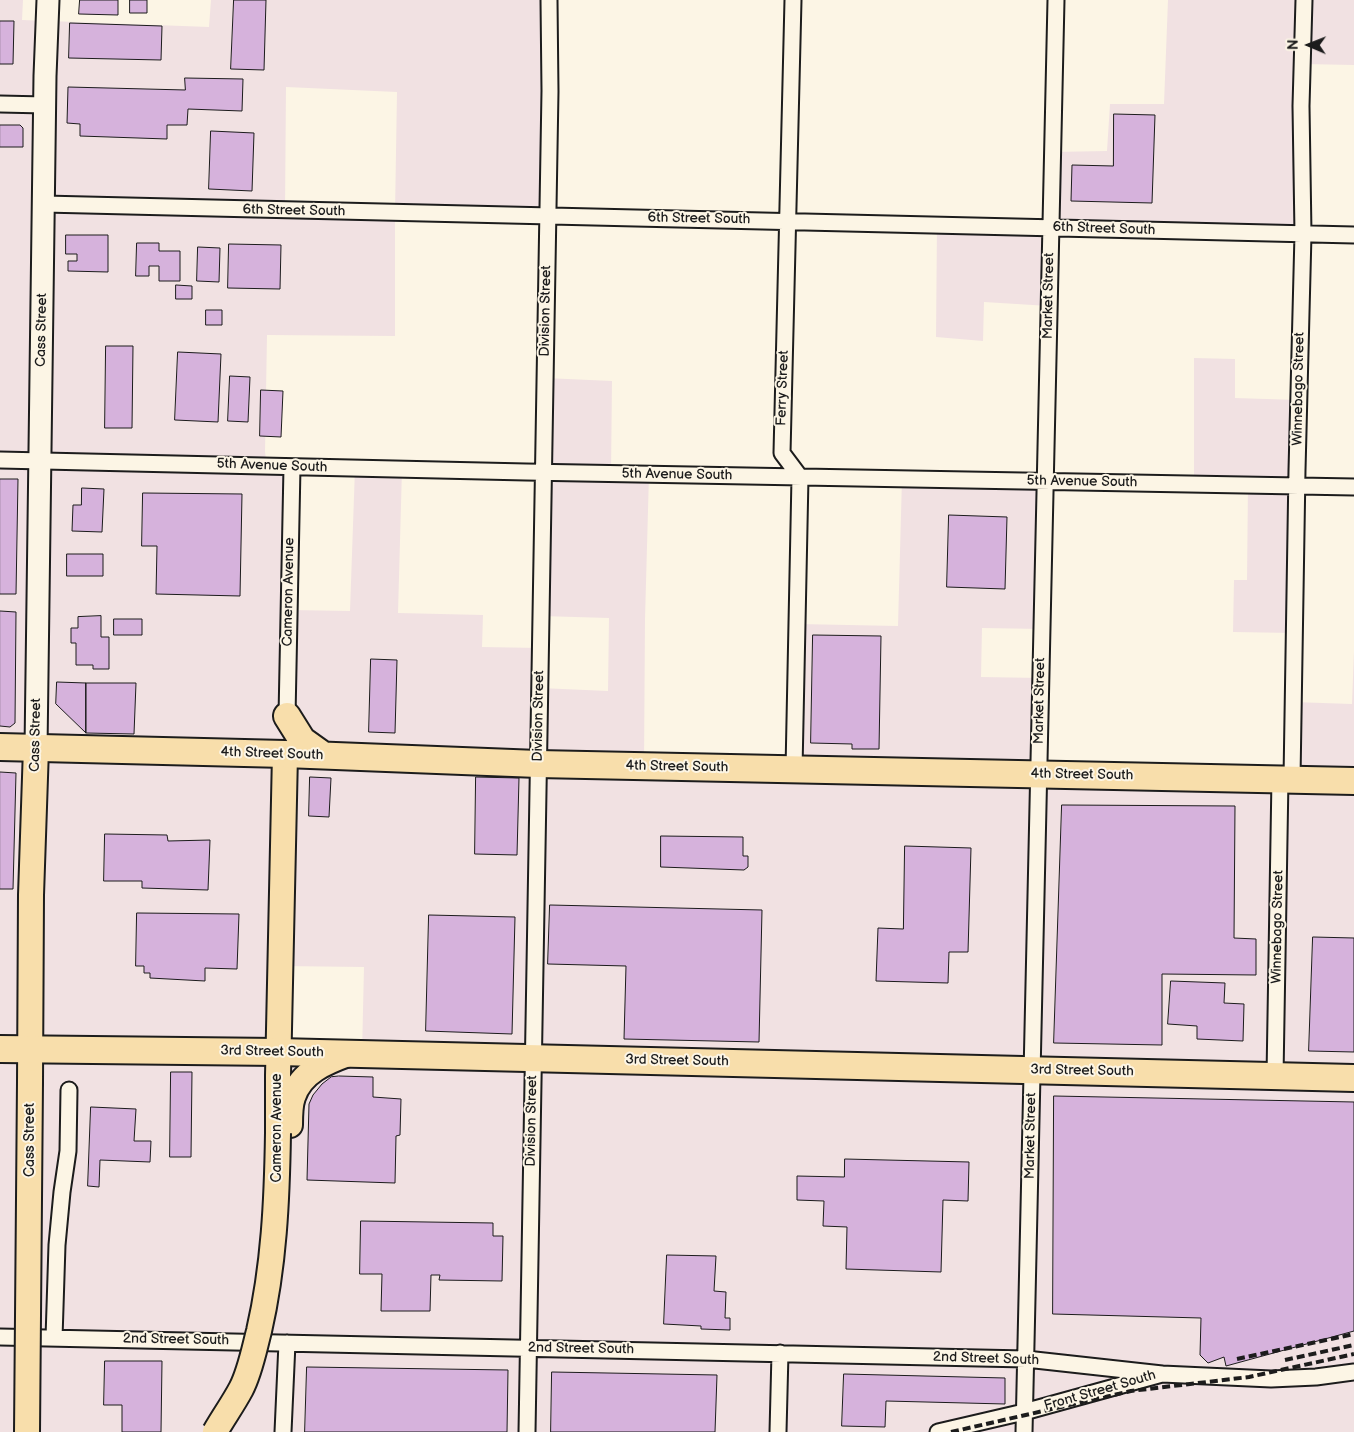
<!DOCTYPE html>
<style>
body{margin:0}
#map{position:relative;width:1354px;height:1432px;overflow:hidden;background:#fcf5e5;font-family:"Balsamiq Sans",sans-serif}
canvas{display:block}
.north{position:absolute;left:1284px;top:20px;width:50px;height:50px;-webkit-text-stroke:4px #fcf5e5;paint-order:stroke;rotate:271deg;font-size:14px;font-weight:700;line-height:20px;text-align:center;color:#1c1c1c}
.north::after{content:'';display:block;margin:auto;width:18px;height:22px;background:#1c1c1c;clip-path:polygon(50% 0,100% 100%,50% 72%,0 100%)}
</style>
<div id="map">
<canvas width="1354" height="1432"></canvas>
<div class="north">N</div>
</div>
<script>
const ctx = document.querySelector('canvas').getContext('2d');
ctx.lineJoin = 'round';
function fillPath(path, color) { ctx.fillStyle = color; ctx.fill(path, 'evenodd'); }
function trace(path, color, width, dash) { ctx.strokeStyle = color; ctx.lineWidth = width; ctx.lineCap = dash ? 'butt' : 'round'; ctx.setLineDash(dash || []); ctx.stroke(path); }
function label(font, color, halo, rows, align = 'center') {
  ctx.font = font + ' "Balsamiq Sans",sans-serif'; ctx.lineWidth = 4; ctx.setLineDash([]); ctx.textBaseline = 'middle'; ctx.strokeStyle = halo; ctx.fillStyle = color; for (const [text, x, y, turn = 0] of rows) {
    ctx.save(); ctx.translate(x, y); ctx.rotate((+turn || 0) * Math.PI / 180); ctx.textAlign = isNaN(turn) ? turn : align; if (halo) ctx.strokeText(text, 0, 0); ctx.fillText(text, 0, 0); ctx.restore();
  }
}
fillPath(new Path2D(`
 M0,0h23l-1,20 187,7 2,-27h338l-1,216 -153,-3v123l-128,-1 -2,117 2,14 25,1 -3,143 61,1 5,-143 47,1 -4,144 85,2 -1,32 58,1v40l68,3 1,-73 -68,-2 4,-238 67,3 -1,92 38,1 -4,145 -1,146 150,4 4,-145 100,2 4,-148 143,3 -3,148 -60,-1 -1,49 60,1 -2,96 253,4 1,-76 59,2 2,-53v781h-1354zM286,87l111,5 -2,121 -110,-2zM281,966l83,1 -2,87 -84,-2z
 M1168,0h186v65l-51,-1v170l-252,-7 -2,79 -65,-4 -1,39 -47,-4 1,-113 114,3 2,-75 54,-1 3,-47h54z
 M1194,358l41,1v39l63,2 -4,233 -61,-1 1,-52h13l1,-96 -54,-1z`), '#f1e1e2');
const building = new Path2D(`
 M80,0h38v15l-39,-1z
 M130,0h17v13h-17z
 M234,0h32l-2,70 -33,-1z
 M0,21h14l-1,43h-13z
 M70,23l92,3 -1,34 -92,-2z
 M185,78l58,1 -1,32 -54,-2 -1,16h-20v14l-87,-3v-12l-13,-1 1,-36 117,3z
 M1114,114l41,1 -3,88 -81,-2 1,-36 41,1z
 M0,125h20l3,3v19h-23z
 M211,131l43,2 -2,58 -43,-2z
 M66,235h42v37l-40,-1v-10h9v-7h-11z
 M137,243h22v8h21v30h-21v-15h-10v10h-13z
 M229,244l52,1 -1,44 -52,-1z
 M198,247l22,1 -1,34 -22,-1z
 M176,285l16,1v13h-16z
 M206,310h16v15h-16z
 M106,346h27l-1,82h-27z
 M178,352l43,2 -3,68 -43,-2z
 M230,376l20,1 -2,45 -20,-1z
 M261,390l22,1 -2,46 -21,-1z
 M0,479h18l-2,115h-16z
 M82,488l22,1 -2,43 -30,-1 1,-26h8z
 M143,493l99,1 -2,102 -84,-2 1,-48h-15z
 M949,515l58,2 -2,72 -58,-2z
 M67,554h36v22h-36z
 M0,611l16,1 -1,111 -5,4 -10,-1z
 M101,616v21h8v32h-16v-4h-17v-22h-5v-15h7v-11z
 M114,619h28v16h-28z
 M813,635l68,1 -2,113h-27v-5l-41,-1z
 M371,659l26,1 -2,73 -26,-1z
 M57,682l29,1v50l-30,-29z
 M86,683h50l-2,51 -48,-1z
 M0,772l16,1 -3,116h-13z
 M310,777l21,1 -2,39 -20,-1z
 M476,777l43,1 -2,77 -42,-1z
 M1062,805l173,1 -1,132 22,1v36l-94,-1v71l-108,-2z
 M105,834l62,1 1,6 42,-1 -2,50 -66,-2v-7h-38z
 M661,836l82,1v19h5v11l-4,3 -83,-3z
 M905,846l66,2 -3,104h-19l-1,31 -72,-2 2,-53 25,1z
 M550,905l212,5 -3,132 -135,-3 2,-73 -78,-2z
 M137,913l102,1 -2,55 -32,-1v13l-55,-3v-5h-6v-7h-8z
 M429,915l86,2 -3,117 -86,-3z
 M1313,937l41,1v114l-45,-1z
 M1171,981l54,2 -1,20 20,1 -1,37 -46,-2v-13l-29,-2z
 M171,1072h21l-1,85h-21z
 M339,1076l34,1v20l28,2 -1,36 -4,1 -1,47 -88,-3 2,-76 4,-9 9,-11 9,-7z
 M1054,1096l300,6v229l-128,35 -2,-9 -16,6 -8,-8 1,-37 -148,-4z
 M91,1107l45,2 -2,32h17l-1,21 -50,-2 -1,27 -11,-1z
 M845,1159l124,3 -1,39 -25,-1 -2,72 -95,-3 1,-42 -24,-1 1,-25 -27,-1v-24l47,1z
 M361,1221l132,2v13h10l-1,45 -63,-1 1,-5h-9l-1,36h-49l1,-37h-22z
 M667,1255l49,1 -2,35 12,1 -1,26h5v12l-29,-1v-3l-37,-2z
 M105,1361h57l-1,71h-39v-27h-18z
 M307,1367l201,3 -1,62h-202z
 M552,1372l165,3 -2,57h-164z
 M844,1374l161,4v26l-119,-3 -1,26 -43,-1z`);
fillPath(building, '#d6b2dc');
trace(building, '#1c1c1c', 1);
const street = new Path2D(`
 M793,0l-11,453 18,24 -6,292
 M0,104l45,1
 M44,204l1310,31
 M0,460l526,12 828,15
 M287,716l5,-249
 M1292,778l5,-308 6,-236 -2,-128 3,-106
 M1275,1076l5,-298
 M0,1337l1026,22 136,15
 M54,1338l3,-93 5,-53 6,-41 1,-61
 M283,1432l4,-89
 M527,1432l23,-1341 -1,-91
 M778,1432l2,-79
 M938,1432l86,-20 138,-38 109,5 45,-2 38,-5
 M1024,1432l32,-1432`);
const secondary = new Path2D(`
 M36,748l9,-672 3,-76`);
const primary = new Path2D(`
 M30,1082l1,-187 5,-147
 M290,1125c0,-10 0,-20 3,-28 8,-25 33,-35 55,-43
 M278,1133v-58l7,-321`);
const highway = new Path2D(`
 M287,716l15,24 21,15
 M0,747l285,7 253,10 816,17
 M0,1049l278,3 1076,26`);
trace(street, '#1c1c1c', 19);
trace(secondary, '#1c1c1c', 25);
trace(primary, '#1c1c1c', 28);
trace(highway, '#1c1c1c', 30);
trace(street, '#fcf5e5', 15);
trace(secondary, '#fcf5e5', 21);
trace(primary, '#f8deab', 24);
trace(highway, '#f8deab', 26);
trace(new Path2D(`
 M1237,1359l117,-25
 M1285,1360l69,-15
 M951,1432l180,-41 118,-14 105,-23`), '#1c1c1c', 4, [8, 4]);
const primaryBridge = new Path2D(`
 M27,1432l3,-350
 M215,1432c8,-14 18,-28 26,-43 9,-17 13,-39 18,-58 15,-65 18,-131 19,-198`);
trace(primaryBridge, '#1c1c1c', 28, []);
trace(primaryBridge, '#f8deab', 24);
label('14px', '#1c1c1c', '#fcf5e5', [
 ["6th Street South",294,211,1],
 ["6th Street South",699,219,1],
 ["6th Street South",1104,229,2],
 ["Market Street",1049,296,-89],
 ["Division Street",546,311,-89],
 ["Cass Street",42,330,-89],
 ["Ferry Street",783,388,-88],
 ["Winnebago Street",1299,389,-89],
 ["5th Avenue South",272,466,2],
 ["5th Avenue South",677,475,1],
 ["5th Avenue South",1082,482,1],
 ["Cameron Avenue",289,592,-89],
 ["Market Street",1040,701,-89],
 ["Division Street",539,716,-89],
 ["Cass Street",36,735,-89],
 ["4th Street South",272,754,2],
 ["4th Street South",677,767,1],
 ["4th Street South",1082,775,1],
 ["Winnebago Street",1278,927,-89],
 ["3rd Street South",272,1052,1],
 ["3rd Street South",677,1061,1],
 ["3rd Street South",1082,1071,1],
 ["Division Street",532,1121,-89],
 ["Cameron Avenue",277,1128,-90],
 ["Market Street",1031,1136,-89],
 ["Cass Street",30,1140,-90],
 ["2nd Street South",176,1340,1],
 ["2nd Street South",581,1349,1],
 ["2nd Street South",986,1359,2],
 ["Front Street South",1100,1391,-16]
]);
</script>
